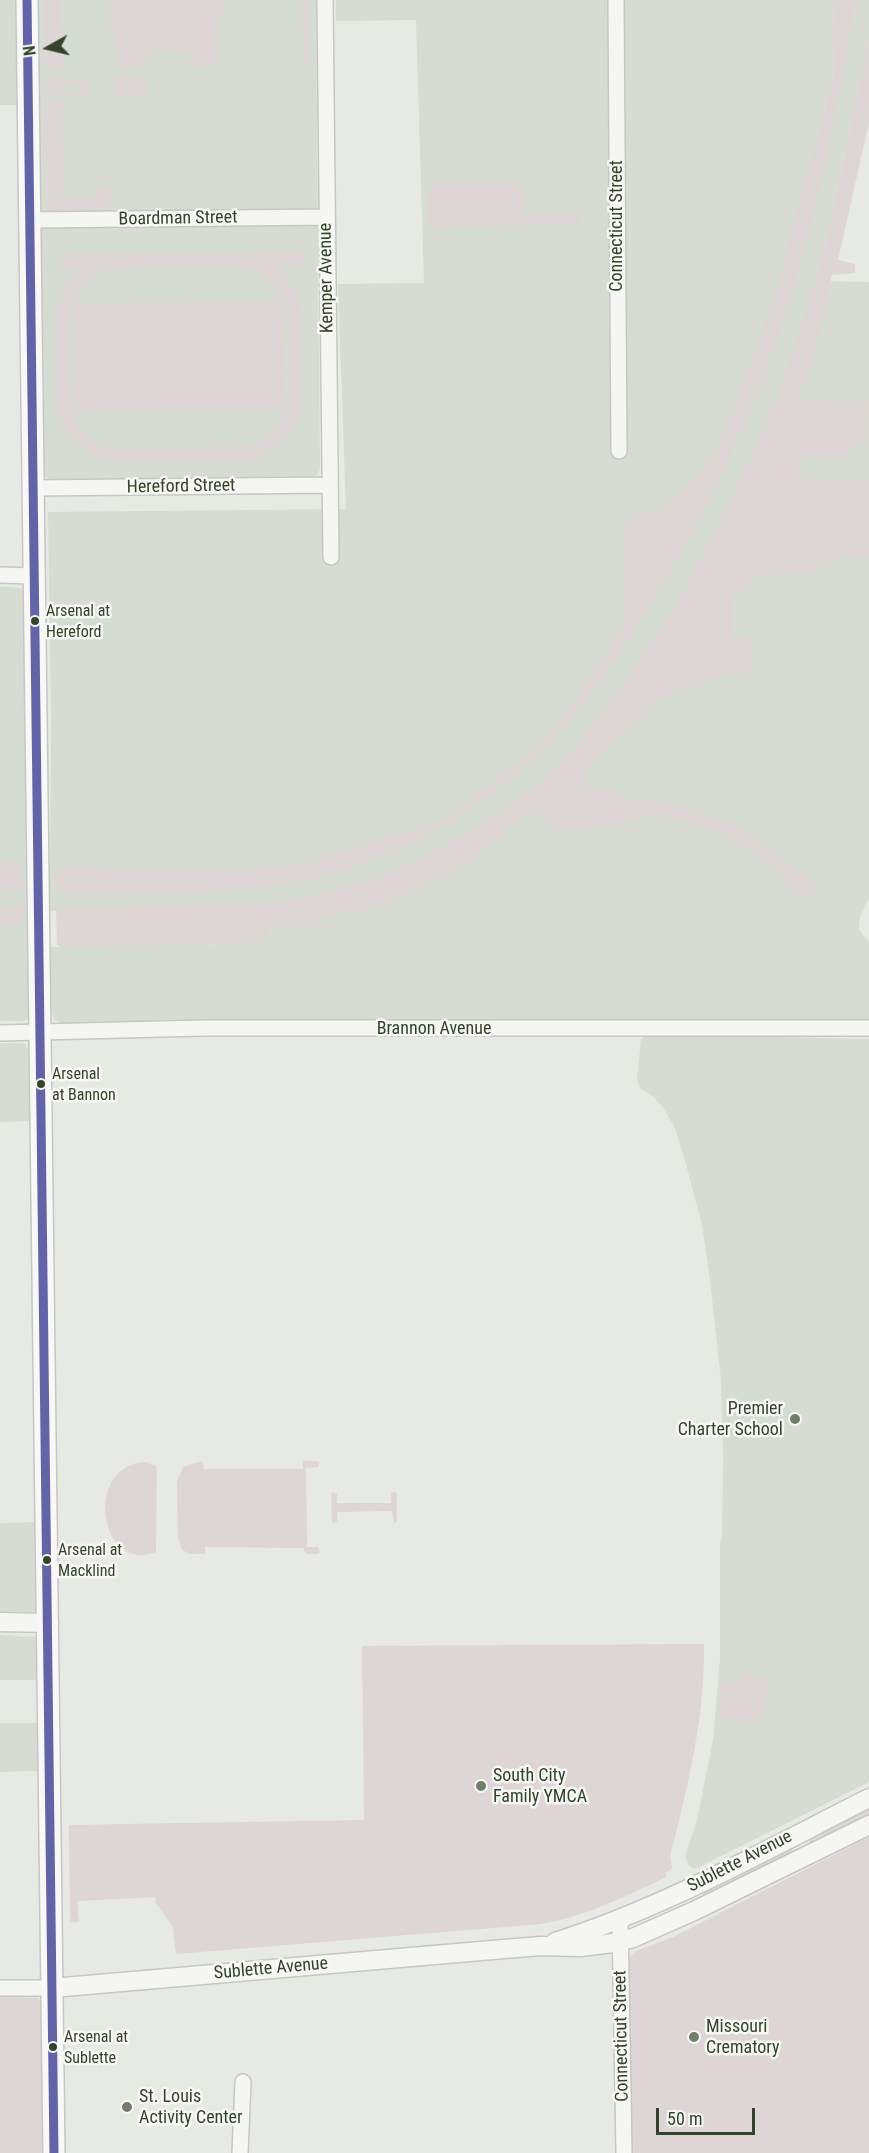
<!DOCTYPE html>
<style>
body{margin:0}
#map{position:relative;width:869px;height:2153px;overflow:hidden;background:#e7e9e5;font-family:"Roboto Condensed",sans-serif}
canvas{display:block}
.north{position:absolute;left:18px;top:18px;width:60px;height:60px;-webkit-text-stroke:4px #f5f8f3;paint-order:stroke;rotate:262deg;font-size:16px;font-weight:700;line-height:24px;text-align:center;color:#34432b}
.north::after{content:'';display:block;margin:auto;width:21px;height:27px;background:#34432b;clip-path:polygon(50% 0,100% 100%,50% 72%,0 100%)}
.scale{position:absolute;left:656px;top:2108px;width:99px;height:27px;box-sizing:border-box;border:3px solid #34432b;border-top:0;padding-left:8px;font-size:18px;line-height:21px;white-space:nowrap;color:#34432b;-webkit-text-stroke:4px #f5f8f3;paint-order:stroke}
</style>
<div id="map">
<canvas width="869" height="2153"></canvas>
<div class="north">N</div>
<div class="scale">50 m</div>
</div>
<script>
const ctx = document.querySelector('canvas').getContext('2d');
ctx.lineJoin = 'round';
function fillPath(path, color) { ctx.fillStyle = color; ctx.fill(path, 'evenodd'); }
function trace(path, color, width, dash) { ctx.strokeStyle = color; ctx.lineWidth = width; ctx.lineCap = dash ? 'butt' : 'round'; ctx.setLineDash(dash || []); ctx.stroke(path); }
function label(font, color, halo, rows, align = 'center') {
  ctx.font = font + ' "Roboto Condensed",sans-serif'; ctx.lineWidth = 5; ctx.setLineDash([]); ctx.textBaseline = 'middle'; ctx.strokeStyle = halo; ctx.fillStyle = color; for (const [text, x, y, turn = 0] of rows) {
    ctx.save(); ctx.translate(x, y); ctx.rotate((+turn || 0) * Math.PI / 180); ctx.textAlign = isNaN(turn) ? turn : align; if (halo) ctx.strokeText(text, 0, 0); ctx.fillText(text, 0, 0); ctx.restore();
  }
}
fillPath(new Path2D(`
 M0,0h15l2,105h-17z
 M38,0h278l4,469 -2,5 -4,2 -263,4 -5,-3 -2,-5z
 M336,0h504l-6,15 -3,22 5,26 -17,71 -24,148 26,-106 36,-176h12v40l-43,200 -11,41 54,1v616l-9,19 -1,13 10,12v80l-615,-2 -193,3 -7,-4 -2,-6 -2,-66 189,-3 -183,-33 -28,-1 1,105 -1,4 -5,2h-23v-434h14l8,2 2,4 2,284 24,1 1,-159 -3,-207 298,-3 -8,-225 86,-1 -8,-263 -80,1z
 M650,1034l219,5v743l-174,87 -6,-3 -4,-10 12,-36 16,-80 7,-81v-119l2,-1 1,-81 -2,-78 -11,-100 -8,-55 -18,-68 -9,-29 -11,-19 -10,-12 -14,-9 -3,-8 4,-41z
 M0,1043h24l5,7 2,71 -31,1z
 M36,1522l1,85 -2,5 -5,1h-30v-90z
 M0,1635l35,2 2,3v40h-37z
 M0,1723h38v48l-38,1z`), '#d6dcd3');
fillPath(new Path2D(`
 M44,0h16v28l3,1v40l-18,-4z
 M110,0h114l1,17 -10,1 1,49h-23v-13l-18,-4 -20,1 -1,3h-8v13l-26,1v-16h-5v-18h-5z
 M302,0h7l1,62 -7,3z
 M840,0h17c-19,95 -35,192 -63,285 -37,125 -94,246 -166,354 -36,55 -76,108 -128,148 -51,41 -111,71 -174,88 -85,24 -183,15 -270,16v-23l171,4 28,-2 56,-8 131,-41 92,-71 38,-45 52,-81 -1,-89 4,-12 9,-8 22,-6 22,-13 20,-22 16,-23 16,-37 46,-125 17,-74 24,-81 17,-71 -5,-26 3,-22z
 M869,40v82l-31,138 17,4v9l-23,2 -17,75 -17,51 71,1 -2,37 -16,9 -2,10 -50,-1 -1,21 71,3v74h-29l-1,8 -21,1v8l-42,2 -21,4 -5,6 -15,9 -3,6v37l21,1 -3,34 -4,3c-37,0 -69,15 -100,33v11h-10v8h-6c-16,16 -47,36 -45,61l22,3 20,9 25,1 42,10 48,19 66,48 10,13 -8,5 -11,1c-28,-37 -75,-69 -122,-77 -10,-1 -26,-3 -36,-2 -9,2 -17,7 -26,9 -9,2 -19,0 -28,1 -27,2 -34,6 -49,-20l-28,19 -32,31 -26,15 -48,22 -12,7 -36,12h-20l-19,7 -1,6h-47l-1,7 -7,6 -22,5 -177,3 -5,-2 -1,-37 200,-3 41,-5 64,-17 49,-19 49,-25 38,-24 42,-31 42,-43 52,-70 39,-58 54,-101 52,-116 30,-91 18,-65z
 M115,77h30l3,18 -33,1z
 M87,78v17h-7l-1,-10h-18v8h-16v-12l15,-2z
 M45,101h17l1,93h-17z
 M523,182v32h54l4,10 -150,4 -3,-2 1,-41 2,-2z
 M96,188h14l1,23h-65v-13h50z
 M306,252l-1,13h-25l-1,3 14,19 7,19 2,96c-4,22 -18,44 -40,53 -19,9 -44,6 -64,6 -28,0 -56,0 -84,0 -30,-5 -48,-24 -58,-53l-1,-94 8,-24 13,-19 -1,-3h-15l-1,-14zM235,266c19,1 36,10 46,27 11,18 11,109 1,127 -8,15 -21,23 -36,26l-130,2c-45,-5 -47,-43 -47,-80 0,-17 0,-35 0,-52 3,-26 21,-45 48,-49z
 M283,301l1,108 -209,2 -1,-108z
 M0,859c22,2 22,10 22,30h-22z
 M0,907h22v14l-2,2 -20,1z
 M203,1461l1,8h99v-8h15l2,2 -2,4 -12,1 1,79h11l2,5 -2,2h-12l-3,-6 -98,-1v7h-14l-9,-4 -4,-12 -1,-57 6,-14z
 M145,1462l11,4 1,7 -1,74v5c-56,22 -74,-86 -11,-90z
 M333,1492l4,2v9h54v-10l4,-1 2,2v27l-3,2 -2,-12 -55,1v10l-4,1 -1,-2 -1,-27z
 M704,1644c1,73 -16,142 -34,212l2,12 -6,5v4c-42,20 -79,39 -125,47l-365,30 -3,-27 -17,-24 -1,-6 -78,4 2,21 -9,1 -1,-98 295,-5 -2,-174z
 M745,1671l24,9 -10,42 -41,-6 3,-33 18,1z
 M869,1804v12l-58,28 -4,-6z
 M869,1837v316h-238l-2,-195 7,-7 37,-14z
 M793,1847l-1,7 -88,43 -3,-8z
 M0,1997l38,1 4,5 2,150h-44z`), '#ddd5d6');
const minor = new Path2D(`
 M325,0l6,557
 M616,0l3,451
 M30,220l296,-3
 M33,488l297,-3
 M0,575l34,1
 M0,1033l203,-5h666
 M620,1919l4,234
 M0,1988h52
 M240,2153l3,-71`);
const tertiary = new Path2D(`
 M0,1622l49,1
 M555,1942c110,-35 211,-92 314,-144
 M52,1988l452,-39 37,-3 39,1 33,-4 20,-5 61,-27 175,-86`);
const secondary = new Path2D(`
 M27,0l27,2153`);
trace(minor, '#c5c7c3', 18);
trace(tertiary, '#c5c7c3', 21);
trace(secondary, '#c5c7c3', 24);
trace(minor, '#f5f6f4', 15);
trace(tertiary, '#f5f6f4', 18);
trace(secondary, '#f7f8f7', 21);
trace(new Path2D(`
 M27,0l27,2153`), '#6364a8', 9);
for (const [x, y, r, color] of [
 [35,621,5,"#34432b"],
 [41,1084,5,"#34432b"],
 [795,1419,6,"#737d6c"],
 [47,1560,5,"#34432b"],
 [481,1786,6,"#737d6c"],
 [694,2037,6,"#737d6c"],
 [53,2047,5,"#34432b"],
 [127,2107,6,"#737d6c"]
]) { const dot = new Path2D(); dot.arc(x, y, r, 0, 2 * Math.PI); ctx.fillStyle = color; ctx.fill(dot); trace(dot, '#f5f8f3', 2); }
label('16px', '#34432b', '#f5f8f3', [
 ["Arsenal at",46,612],
 ["Hereford",46,633],
 ["Arsenal",52,1075],
 ["at Bannon",52,1096],
 ["Arsenal at",58,1551],
 ["Macklind",58,1572],
 ["Arsenal at",64,2038],
 ["Sublette",64,2059]
], 'left');
label('18px', '#34432b', '#f5f8f3', [
 ["Boardman Street",178,219,-1],
 ["Connecticut Street",617,226,-90],
 ["Kemper Avenue",327,278,-91],
 ["Hereford Street",181,487,-1],
 ["Brannon Avenue",434,1029],
 ["Sublette Avenue",740,1862,-27],
 ["Sublette Avenue",271,1969,-5],
 ["Connecticut Street",622,2036,-91]
]);
label('18px', '#34432b', '#f5f8f3', [
 ["Premier",783,1409,"right"],
 ["Charter School",783,1430,"right"],
 ["South City",493,1776],
 ["Family YMCA",493,1797],
 ["Missouri",706,2027],
 ["Crematory",706,2048],
 ["St. Louis",139,2097],
 ["Activity Center",139,2118]
], 'left');
</script>
